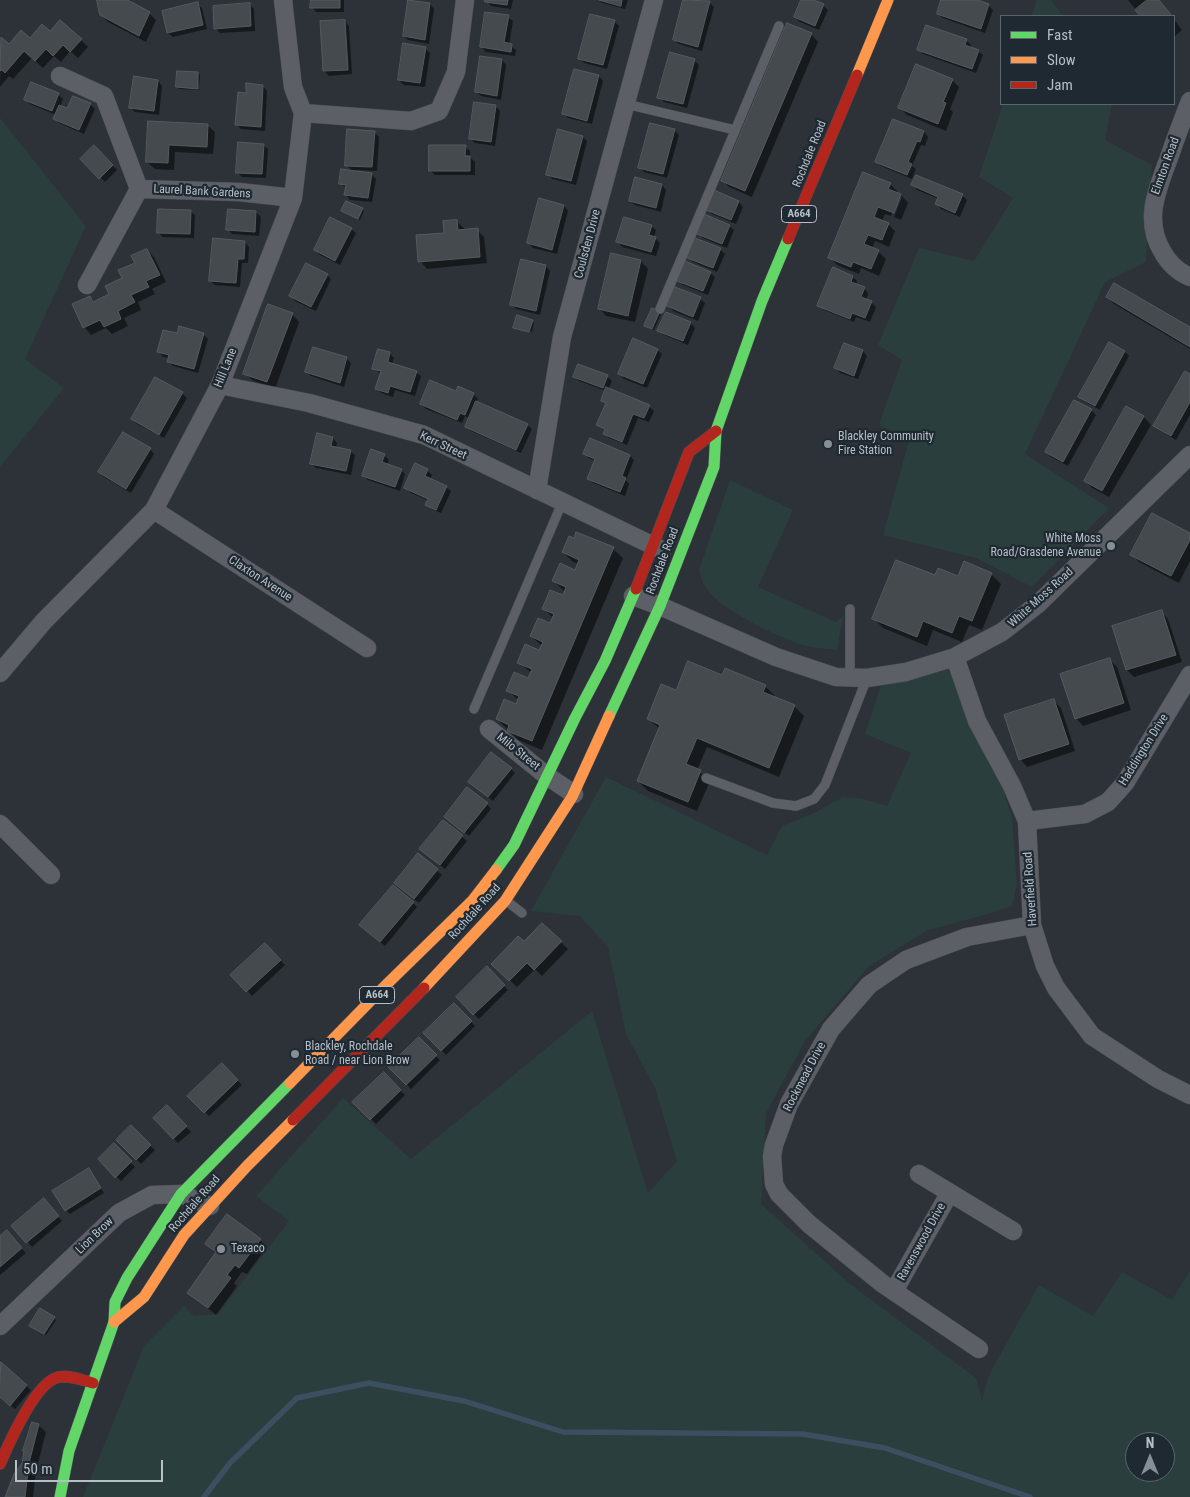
<!DOCTYPE html>
<style>
body{margin:0}
#map{position:relative;width:1190px;height:1497px;overflow:hidden;background:#2c3238;font-family:"Roboto Condensed",sans-serif}
canvas{display:block}
.legend{position:absolute;left:1000px;top:15px;width:175px;height:90px;box-sizing:border-box;background:#1f2932;border:1px solid #5c656e;margin:0;padding:6px 9px;list-style:none;font-size:15px;color:#b7bfc8}
.legend li{display:flex;align-items:center;gap:10px;height:25px}
.legend b{width:25px;border:1px solid #5c656e}
.north{position:absolute;left:1125px;top:1432px;width:50px;height:50px;box-sizing:border-box;background:#1f2932;border:1px solid #5c656e;border-radius:50%;rotate:0deg;font-size:14px;font-weight:700;line-height:20px;text-align:center;color:#b7bfc8}
.north::after{content:'';display:block;margin:auto;width:18px;height:22px;background:#868e96;clip-path:polygon(50% 0,100% 100%,50% 72%,0 100%)}
.scale{position:absolute;left:15px;top:1460px;width:148px;height:22px;box-sizing:border-box;border:2px solid #b7bfc8;border-top:0;padding-left:6px;font-size:15px;line-height:18px;white-space:nowrap;color:#b7bfc8;-webkit-text-stroke:4px #1f2932;paint-order:stroke}
</style>
<div id="map">
<canvas width="1190" height="1497"></canvas>
<ul class="legend">
<li><b style="height:6px;background:#63d668"></b>Fast</li>
<li><b style="height:6px;background:#ff974d"></b>Slow</li>
<li><b style="height:6px;background:#b3261e"></b>Jam</li>
</ul>
<div class="north">N</div>
<div class="scale">50 m</div>
</div>
<script>
const ctx = document.querySelector('canvas').getContext('2d');
ctx.lineJoin = 'round';
function fillPath(path, color) { ctx.fillStyle = color; ctx.fill(path, 'evenodd'); }
function trace(path, color, width, dash) { ctx.strokeStyle = color; ctx.lineWidth = width; ctx.lineCap = dash ? 'butt' : 'round'; ctx.setLineDash(dash || []); ctx.stroke(path); }
function label(font, color, halo, rows, align = 'center') {
  ctx.font = font + ' "Roboto Condensed",sans-serif'; ctx.lineWidth = 4.5; ctx.setLineDash([]); ctx.textBaseline = 'middle'; ctx.strokeStyle = halo; ctx.fillStyle = color; for (const [text, x, y, turn = 0] of rows) {
    ctx.save(); ctx.translate(x, y); ctx.rotate((+turn || 0) * Math.PI / 180); ctx.textAlign = isNaN(turn) ? turn : align; if (halo) ctx.strokeText(text, 0, 0); ctx.fillText(text, 0, 0); ctx.restore();
  }
}
fillPath(new Path2D(`
 M1037,0h14l12,16h-32z
 M1003,104h109l-7,36 47,25 -6,97 -41,20 -80,172 84,54 -77,79 -56,-29 -93,-23 26,-94 -30,-17 23,-64 -24,-15 41,-97 55,13 39,-63 -34,-21z
 M0,118l86,108 -61,133 39,29 -64,79z
 M730,480l63,30 -35,77 78,35 7,-6 -6,34c-11,-1 -23,-2 -34,-5 -27,-9 -81,-34 -97,-57 -4,-5 -5,-11 -7,-18z
 M953,666l17,61 33,62 9,29 5,66 -5,22 -31,10 -53,14 -59,36 -64,75 -39,72 -5,91 89,80 126,94 6,23 6,-24 51,-92 54,31 29,-44 50,28 18,-29v226h-1107l61,-151 40,-40 10,10 24,-2 71,-93 -33,-25 87,-98 68,61 181,-148 56,182 29,-32 -22,-73 -29,-54 -18,-87 -28,-31 -49,-5 75,-134 161,78 15,-29 30,-12 31,-17 20,2 24,7 24,-53 -46,-19 18,-55zM1135,1442h30v30h-30z`), '#2a3e3e');
fillPath(new Path2D(`
 M98,0h33l1,4 17,9 7,7 -10,22 -38,-20 -7,-7z
 M312,0h32v12h-28l-4,-5z
 M486,0h27l-2,9 -20,-3z
 M598,0h30l-3,9 -23,-6z
 M685,0h15l9,2 5,5 -12,44 -23,-7 -5,-4z
 M802,0h9l12,5 5,5 -9,20 -19,-8 -5,-5z
 M943,0h36l-1,1 10,4 5,5 -8,23 -42,-15 -5,-4z
 M1128,0h30l13,16h-30z
 M197,4l5,4 5,21 -34,8 -5,-4z
 M249,4l5,5 1,22 -35,2 -5,-5z
 M430,4l4,5 -5,35 -21,-4 -4,-4z
 M508,17l5,4 -4,24 7,5 -1,6 -29,-4 -5,-5z
 M1174,19l8,11 -8,7z
 M345,21l4,5 3,48 -23,2 -5,-5z
 M614,21l5,5 -12,43 -23,-6 -5,-5z
 M51,33l30,7 7,7 -10,11 -8,-7 -9,11 -7,-6 -11,12 -11,-10 -19,21 -4,-3 -9,11 1,-48 8,7z
 M811,34l7,8 -66,155 -23,-10 -7,-7z
 M966,40l5,5 -1,3 8,3 5,4 -7,18 -53,-19 -4,-5z
 M425,48l5,5 -5,34 -21,-2 -5,-5z
 M502,60l4,5 -5,35 -20,-4 -5,-4z
 M694,60l5,5 -12,43 -23,-6 -5,-5z
 M575,70l24,6 4,5 -11,43 -24,-6 -4,-4z
 M198,73l2,2 -1,15 -20,-1 -2,-2z
 M952,80l7,7 -9,22 3,3 -7,19 -39,-16 -7,-7z
 M158,81l4,5 -3,29 -24,-3 -4,-4z
 M263,86l4,5 -2,40 -24,-2 -5,-5 11,-30z
 M58,94l5,5 -3,8 8,3 22,-6 5,5 -11,25 -25,-11 -5,-5 2,-3 -26,-11 -5,-4z
 M496,107l4,4 -5,35 -20,-3 -5,-4z
 M894,120l30,12 4,5 -3,9 -4,-1 -9,21 4,3 -4,10 -31,-13 -4,-4z
 M150,122l57,3 8,7 -2,22 -38,-2 -1,18 -19,-1 -8,-7z
 M674,130l5,5 -12,43 -23,-6 -5,-5z
 M559,131l24,6 4,4 -11,44 -24,-6 -4,-5z
 M374,132l5,5 -2,34 -20,-1v2l14,2 5,5 -4,23 -22,-2 -4,-5 1,-7 -7,-4 13,-12 -7,-7z
 M263,145l5,4 -2,29 -24,-1 -5,-5z
 M94,147l23,23 -12,12 -24,-23z
 M465,147l5,4v6l5,5v13h-40l-5,-5z
 M890,184l7,7 -1,3 5,1 7,8 -7,17 -7,-3 8,-20h-3l-8,19 -6,-2 -3,7 6,3 7,7 -6,16 -14,-6 -3,8 6,2 8,8 -7,17 -18,-8 -2,6 -22,-9 -7,-7z
 M662,185l4,5 -5,22 -26,-7 -5,-4z
 M913,185l49,10 5,5 -7,17 -19,-8 -4,-5 2,-5 -22,-9z
 M714,192l25,10 4,5 -7,17 -24,-10 -5,-4z
 M540,200l24,6 4,5 -11,43 -24,-6 -4,-5z
 M362,209l2,2 -4,9 -17,-9z
 M229,210l27,2 5,5 -2,19 -27,-2 -4,-5z
 M190,211l5,4 -1,23 -31,-1 -5,-5z
 M456,221l8,7v3l13,-1 7,7 3,26 -60,6 -7,-8z
 M651,226l5,4 -2,7 6,6 -4,13 -34,-9 -4,-5z
 M729,226l5,4 -7,18 -24,-10 -5,-5z
 M351,229l5,4 -16,32 -20,-10 -5,-5z
 M245,242l4,5 -1,16h-6l-2,24 -25,-2 -5,-4z
 M720,249l5,5 -8,18 -24,-10 -5,-5z
 M147,250l7,7 12,25 -14,7 3,5 -17,8 3,8 -17,8 4,8 -16,8 -6,-6 -15,7 -7,-8 6,-30 5,5 16,-8z
 M612,254l29,7 7,8 -13,53 -29,-6 -7,-8z
 M546,266l4,5 -10,44 -24,-6 -4,-4z
 M710,273l5,4 -7,18 -25,-10 -4,-5z
 M327,275l4,4 -15,32 -21,-10 -4,-5z
 M853,277l4,4 -1,4 8,3 4,5 -2,7 5,2 5,5 -6,15 -14,-5 -2,5 -30,-12 -5,-4z
 M1107,297l83,32v20l-76,-45z
 M700,299l5,4 -7,18 -25,-10 -4,-5z
 M659,312l2,2 -7,16 -7,-3 -2,-1z
 M292,314l7,8 -24,67 -23,-9 -7,-7z
 M532,321l2,2 -2,9 -17,-5z
 M691,323l4,5 -7,17 -24,-10 -5,-4z
 M203,334l5,5 -10,34 -25,-7 -5,-4 1,-4 -6,-1 -4,-5 19,-17z
 M1110,343l15,9 4,4 -29,54 -16,-9 -4,-5z
 M845,344l18,7 4,5 -9,23 -18,-6 -4,-5z
 M314,348l33,11 4,4 -7,24 -33,-11 -4,-4z
 M379,350l11,4 4,4 -2,6 24,8 5,4 -6,20 -20,-6 -2,7 -12,-4 -4,-4 4,-15 -7,-6z
 M657,350l5,4 -15,34 -23,-9 -4,-5z
 M1190,375v40l-14,25 -17,-10 -4,-4z
 M607,376l5,5 -4,9 41,16 5,5 -5,11 -11,-4 -11,27 -18,-7 -4,-4 1,-3 -8,-6 8,-21 -4,-4 4,-9 -27,-10 -5,-4z
 M182,393l5,5 -23,40 -27,-14 -5,-5z
 M457,393l16,1 5,5 -2,3 51,23 5,4 -11,24 -50,-22 -5,-4 4,-8 -5,-3 -3,7 -36,-14 -5,-5z
 M1127,408l17,9 7,8 -42,72 -17,-9 -7,-8z
 M1091,410l5,5 -28,51 -17,-9 -5,-5z
 M318,435l15,3 4,5 -1,5 14,3 5,4 -4,20 -35,-7 -5,-5z
 M150,449l4,5 -23,39 -27,-16 -4,-5z
 M585,454l45,2 4,4 -8,20 3,4 -4,12 -32,-13 -4,-5 7,-17 -7,-3z
 M384,455l5,5 -2,5 14,5 4,4 -5,17 -32,-11 -5,-4z
 M427,470l5,5 -2,4 16,8 5,4 -10,22 -9,-4 -5,-4 2,-4 -18,-8 -5,-5z
 M1190,535v26l-11,22 -40,-21 -7,-7z
 M613,549l10,9 -81,192 -24,-10 -21,-21 20,-13 1,-6 -10,-10 21,-11 2,-6 -12,-11 21,-11 2,-5 -11,-10 20,-11 2,-7 -10,-10 20,-11 2,-5 -11,-11 22,-9 3,-8 -6,-2 -10,-10z
 M991,574l10,10 -19,46 -13,-5 -7,17 -29,-12 -6,16 -44,-18 -9,-9 61,-42h24z
 M1161,611l7,8 14,43 -48,15 -7,-7z
 M1110,660l7,7 14,43 -48,16 -7,-8z
 M765,686l10,10 -1,2 20,8 10,10 -25,61 -72,-30 -10,23 13,11 -13,30 -49,-20 -10,-10 22,-52 -12,-10 29,-27z
 M1054,701l7,7 14,43 -48,16 -7,-8z
 M511,769l4,4 -22,28 -19,-15z
 M487,804l4,5 -22,27 -19,-15z
 M443,821l24,20 -22,28 -19,-15z
 M418,855l24,20 -23,28 -19,-15z
 M413,903l4,4 -32,39 -19,-17z
 M542,924l26,25 -26,27 -7,-7 -18,18 -24,-23 31,-21z
 M265,944l20,21 -33,31 -20,-21z
 M487,968l21,22 -29,29 -22,-22z
 M454,1004l21,22 -29,29 -21,-22z
 M419,1039l21,21 -29,29 -21,-22z
 M222,1065l20,20 -33,31 -20,-20z
 M384,1074l21,21 -29,29 -22,-22z
 M167,1107l24,25 -13,11 -24,-25z
 M131,1127l24,23 -14,14 -23,-24z
 M114,1145l21,22 -14,14 -22,-21z
 M88,1170l16,23 -34,21 -4,-4z
 M48,1205l14,16 -30,26 -19,-21z
 M11,1237l15,16 -26,22v-37z
 M260,1240l7,7 -20,27 -5,-2 -8,11 3,3 -21,29 -28,-23 29,-38 -11,-10z
 M54,1318l2,2 -10,15 -13,-8z
 M1,1364l30,26 -16,19 -15,-12z
 M38,1425l8,7 -10,39 -3,26h-27z`), '#0007');
trace(new Path2D(`
 M204,1497l26,-34 67,-65 72,-15 95,18 99,31 240,2 82,14 145,49`), '#3c4f60', 5.5);
const building = new Path2D(`
 M97,0h31l22,12 -11,24 -39,-21z
 M311,0h29v8h-30z
 M408,0l22,3 -5,37 -22,-4z
 M485,0h23l-1,5 -22,-3z
 M599,0h23l-1,6z
 M683,0l27,1 -12,46 -25,-7z
 M801,0h13l10,4 -9,22 -21,-9z
 M941,0h37l11,4 -8,25 -44,-15z
 M1147,0h12l13,16h-32l-5,-6z
 M198,2l5,23 -36,8 -5,-22z
 M250,3l1,23 -37,3 -1,-23z
 M485,12l24,3 -5,27 8,2 -1,8 -31,-5z
 M590,14l25,6 -12,45 -25,-6z
 M60,20l22,19 -12,13 -7,-7 -10,11 -7,-7 -11,12 -11,-10 -19,22 -3,-3 -2,1 1,-34 8,7 12,-14 9,8 12,-14 8,7z
 M345,20l3,50 -25,1 -3,-50z
 M787,23l25,10 -67,158 -24,-10z
 M926,25l41,14 -2,6 14,5 -7,19 -55,-19z
 M403,43l23,4 -6,36 -22,-3z
 M670,52l25,7 -12,45 -26,-6z
 M480,56l22,3 -5,37 -22,-4z
 M916,64l37,15 -10,23 3,1 -8,21 -40,-16z
 M574,69l25,6 -12,46 -25,-7z
 M177,71l21,1v17l-22,-2z
 M134,76l24,4 -4,31 -25,-3z
 M31,82l28,11 -7,18 -28,-11z
 M246,83l17,2 -2,42 -26,-2 3,-33 8,1z
 M73,96l18,7 -12,27 -26,-11 6,-14 8,3z
 M474,102l22,3 -5,37 -22,-3z
 M893,119l31,12 -4,11 -3,-1 -9,21 4,2 -5,11 -32,-13z
 M148,121l60,3 -1,23 -38,-2 -1,18 -22,-1z
 M650,123l25,6 -12,45 -25,-6z
 M347,129l28,2 -3,36 -27,-1z
 M558,129l25,7 -12,45 -25,-6z
 M238,142l26,2 -2,30 -26,-1z
 M94,145l19,20 -14,14 -19,-20z
 M429,145h37l-1,11h5v15h-41z
 M341,169l31,4 -4,25 -24,-3 2,-10 -7,-1z
 M863,172l28,11 -3,6 13,5 -7,19 -16,-6 -4,10 15,6 -7,17 -14,-5 -4,9 15,6 -8,19 -18,-7 -2,5 -23,-9z
 M916,175l47,19 -8,19 -20,-9 3,-7 -27,-12z
 M635,177l27,7 -6,24 -27,-7z
 M714,190l25,11 -8,19 -25,-10z
 M539,198l25,7 -12,45 -25,-7z
 M346,201l17,7 -5,11 -17,-8z
 M158,209l33,1 -1,24 -33,-1z
 M228,209l28,2 -1,21 -29,-2z
 M704,214l26,11 -8,19 -25,-10z
 M330,217l22,11 -17,33 -21,-11z
 M624,217l28,8 -3,10 7,2 -5,15 -35,-10z
 M457,220l1,10 20,-2 2,29 -62,5 -2,-27 28,-2 -1,-12z
 M213,238l32,3 -1,18h-6l-2,24 -27,-2z
 M695,238l26,10 -8,20 -26,-10z
 M147,249l13,26 -14,6 3,6 -18,8 4,7 -17,9 3,8 -17,8 -4,-7 -17,8 -11,-24 18,-8 3,6 16,-8 -4,-8 17,-8 -4,-8 17,-7 -4,-7z
 M611,253l30,7 -13,56 -30,-7z
 M521,259l25,6 -10,46 -26,-6z
 M685,261l26,11 -8,19 -26,-10z
 M306,263l22,11 -17,33 -22,-11z
 M833,267l20,9 -2,6 14,5 -4,10 11,4 -7,17 -13,-5 -2,6 -33,-13z
 M1114,283l76,44v20l-84,-50z
 M675,287l26,10 -8,20 -26,-11z
 M268,304l25,9 -26,69 -24,-8z
 M652,308l8,3 -8,18 -8,-3z
 M666,312l25,10 -8,19 -26,-10z
 M517,315l16,5 -4,12 -16,-4z
 M179,326l25,7 -10,36 -27,-7 2,-7 -12,-3 6,-22 14,3z
 M633,338l25,11 -15,35 -25,-10z
 M1109,342l16,9 -30,55 -17,-9z
 M844,343l19,7 -9,26 -20,-8z
 M313,347l34,10 -7,26 -35,-11z
 M378,349l12,3 -2,10 29,9 -7,21 -20,-6 -2,7 -13,-4 6,-18 -9,-2z
 M578,364l30,11 -5,13 -30,-11z
 M1185,371l5,3v28l-19,34 -18,-10z
 M155,377l28,15 -24,43 -28,-16z
 M430,380l26,11 2,-5 16,7 -9,22 -5,-2 -3,7 -37,-16z
 M606,387l44,18 -6,13 -11,-4 -11,28 -19,-8 2,-5 -9,-4 10,-22 -5,-2z
 M1074,400l18,9 -29,53 -18,-10z
 M476,401l52,23 -12,26 -51,-23z
 M1126,406l18,10 -42,75 -18,-10z
 M123,432l28,16 -25,41 -28,-17z
 M317,433l16,4 -2,9 20,4 -5,21 -36,-7z
 M590,438l40,17 -8,21 4,2 -6,14 -33,-13 8,-20 -12,-5z
 M371,449l14,5 -3,8 20,7 -7,18 -33,-11z
 M415,463l13,6 -3,7 22,10 -11,24 -11,-5 3,-6 -24,-11z
 M1152,513l38,20v7l-19,36 -41,-21z
 M576,532l38,15 -82,194 -25,-10 2,-6 -13,-6 8,-20 12,5 3,-8 -13,-5 8,-19 14,6 4,-9 -15,-6 8,-19 14,6 4,-8 -13,-6 8,-18 12,5 4,-9 -12,-5 8,-19 13,5 3,-8 -14,-6 8,-18 15,7 4,-10 -17,-8 7,-16 5,2z
 M896,560l39,15 3,-7 20,8 6,-15 28,12 -20,48 -13,-5 -7,17 -29,-12 -6,16 -45,-18z
 M1162,610l14,45 -50,15 -14,-44z
 M1110,658l14,45 -49,16 -15,-45z
 M688,661l34,14 3,-7 41,17 -3,7 32,13 -26,63 -72,-30 -11,26 15,6 -13,32 -51,-21 23,-56 -13,-6 14,-35 15,6z
 M1054,699l15,45 -50,16 -15,-45z
 M491,752l21,16 -24,29 -20,-15z
 M467,787l21,16 -24,30 -20,-16z
 M443,820l20,15 -23,30 -21,-16z
 M418,853l20,16 -24,30 -20,-16z
 M393,885l21,17 -34,40 -21,-17z
 M542,923l20,18 -28,29 -7,-7 -18,18 -18,-17 27,-28 6,5z
 M265,943l16,17 -35,32 -16,-17z
 M487,966l18,19 -32,30 -17,-18z
 M454,1003l18,18 -31,30 -18,-18z
 M419,1037l18,18 -31,30 -18,-18z
 M222,1063l16,17 -34,33 -17,-17z
 M384,1072l17,18 -31,30 -18,-18z
 M167,1105l20,21 -14,13 -20,-21z
 M131,1125l20,20 -15,15 -20,-20z
 M114,1143l18,18 -17,17 -17,-19z
 M89,1168l12,20 -36,23 -13,-20z
 M44,1198l15,18 -33,27 -15,-17z
 M227,1214l34,25 -22,29 -4,-3 -8,10 4,3 -23,30 -21,-15 29,-41 -11,-8z
 M7,1230l15,18 -22,19v-31z
 M40,1308l15,9 -11,17 -15,-8z
 M1,1362l26,23 -17,21 -10,-9z
 M32,1422l7,2 -10,39 -4,34h-20l9,-23 8,-11 2,-12h-1z`);
fillPath(building, '#454a4f');
trace(building, '#545a5f', 1);
const lane = new Path2D(`
 M626,104l109,26
 M660,309l119,-283
 M850,677v-68
 M474,709l88,-206
 M706,778l67,25 23,3 18,-7 11,-14 42,-107
 M508,902l14,11`);
const street = new Path2D(`
 M60,76l44,20 35,93 100,3 54,6
 M1190,101c-7,18 -14,36 -20,54 -12,33 -27,64 -8,96 6,11 16,21 28,26
 M303,113l108,8 28,-10 17,-39 9,-72
 M87,285l52,-96
 M220,385l89,18 115,32 238,115
 M537,490l25,-153 92,-337
 M154,510l213,138
 M633,596l27,10 116,51 60,20 31,1 39,-6 49,-15 47,-25 36,-28 152,-149
 M955,657l22,64 35,65 15,35 5,104 13,41 11,22 36,48 66,43 32,16
 M0,673l44,-52 110,-111 66,-125 73,-187 10,-85 -10,-26 -10,-87
 M489,729l58,47 27,18
 M1027,821l58,-7 23,-12 17,-19 65,-108
 M0,824l51,51
 M919,1174l94,57
 M894,1291l55,-97
 M0,1326l119,-113 33,-18 29,-1 29,12
 M979,1349l-96,-65 -74,-60 -30,-30 -5,-10 -2,-28 2,-11 15,-41 42,-75 38,-44 37,-25 61,-23 65,-12`);
const fast = new Path2D(`
 M609,716l51,-110 54,-139 2,-36 46,-130 26,-62
 M496,870l18,-25 61,-127 30,-57 31,-72
 M60,1497l9,-46 45,-129 1,-20 12,-24 54,-84 109,-111`);
const slow = new Path2D(`
 M857,75l31,-75
 M424,988l81,-87 67,-104 37,-81
 M290,1083l96,-98 86,-84 24,-31
 M114,1322l30,-25 40,-62 63,-69 46,-46`);
const jam = new Path2D(`
 M788,239l69,-164
 M636,589l53,-137 27,-21
 M293,1120l131,-132
 M0,1464c9,-21 36,-83 59,-87 11,-2 23,3 34,6`);
trace(lane, '#4a4e53', 10);
trace(street, '#4a4e53', 19);
trace(fast, '#4a4e53', 12);
trace(slow, '#4a4e53', 12);
trace(jam, '#4a4e53', 12);
trace(lane, '#5c6066', 9);
trace(street, '#5c6066', 18);
trace(fast, '#63d668', 11);
trace(slow, '#ff974d', 11);
trace(jam, '#b3261e', 11);
for (const [x, y, r, color] of [
 [828,444,5,"#868e96"],
 [1111,546,5,"#868e96"],
 [295,1054,5,"#868e96"],
 [221,1249,5,"#868e96"]
]) { const dot = new Path2D(); dot.arc(x, y, r, 0, 2 * Math.PI); ctx.fillStyle = color; ctx.fill(dot); trace(dot, '#1f2932', 2); }
for (const [x, y, w] of [
 [799,214,35],
 [377,995,35]
]) { const box = new Path2D(); box.roundRect(x - w / 2, y - 8.5, w, 17, 4); ctx.fillStyle = '#1f2932'; ctx.fill(box); trace(box, '#b7bfc8', 1); }
label('bold 11px', '#b7bfc8', null, [
 ["A664",799,214],
 ["A664",377,995]
]);
label('12px', '#b7bfc8', '#1f2932', [
 ["Rochdale Road",810,154,-68],
 ["Elmton Road",1166,166,-70],
 ["Laurel Bank Gardens",202,192,3],
 ["Coulsden Drive",588,244,-75],
 ["Hill Lane",226,368,-68],
 ["Kerr Street",443,446,25],
 ["Rochdale Road",663,561,-69],
 ["Claxton Avenue",260,579,33],
 ["White Moss Road",1041,598,-42],
 ["Haddington Drive",1144,750,-58],
 ["Milo Street",518,752,39],
 ["Haverfield Road",1031,889,-94],
 ["Rochdale Road",475,912,-48],
 ["Rockmead Drive",805,1077,-62],
 ["Rochdale Road",195,1204,-49],
 ["Lion Brow",95,1236,-44],
 ["Ravenswood Drive",922,1242,-61]
]);
label('12px', '#b7bfc8', '#1f2932', [
 ["Blackley Community",838,437],
 ["Fire Station",838,451],
 ["White Moss",1101,539,"right"],
 ["Road/Grasdene Avenue",1101,553,"right"],
 ["Blackley, Rochdale",305,1047],
 ["Road / near Lion Brow",305,1061],
 ["Texaco",231,1249]
], 'left');
</script>
